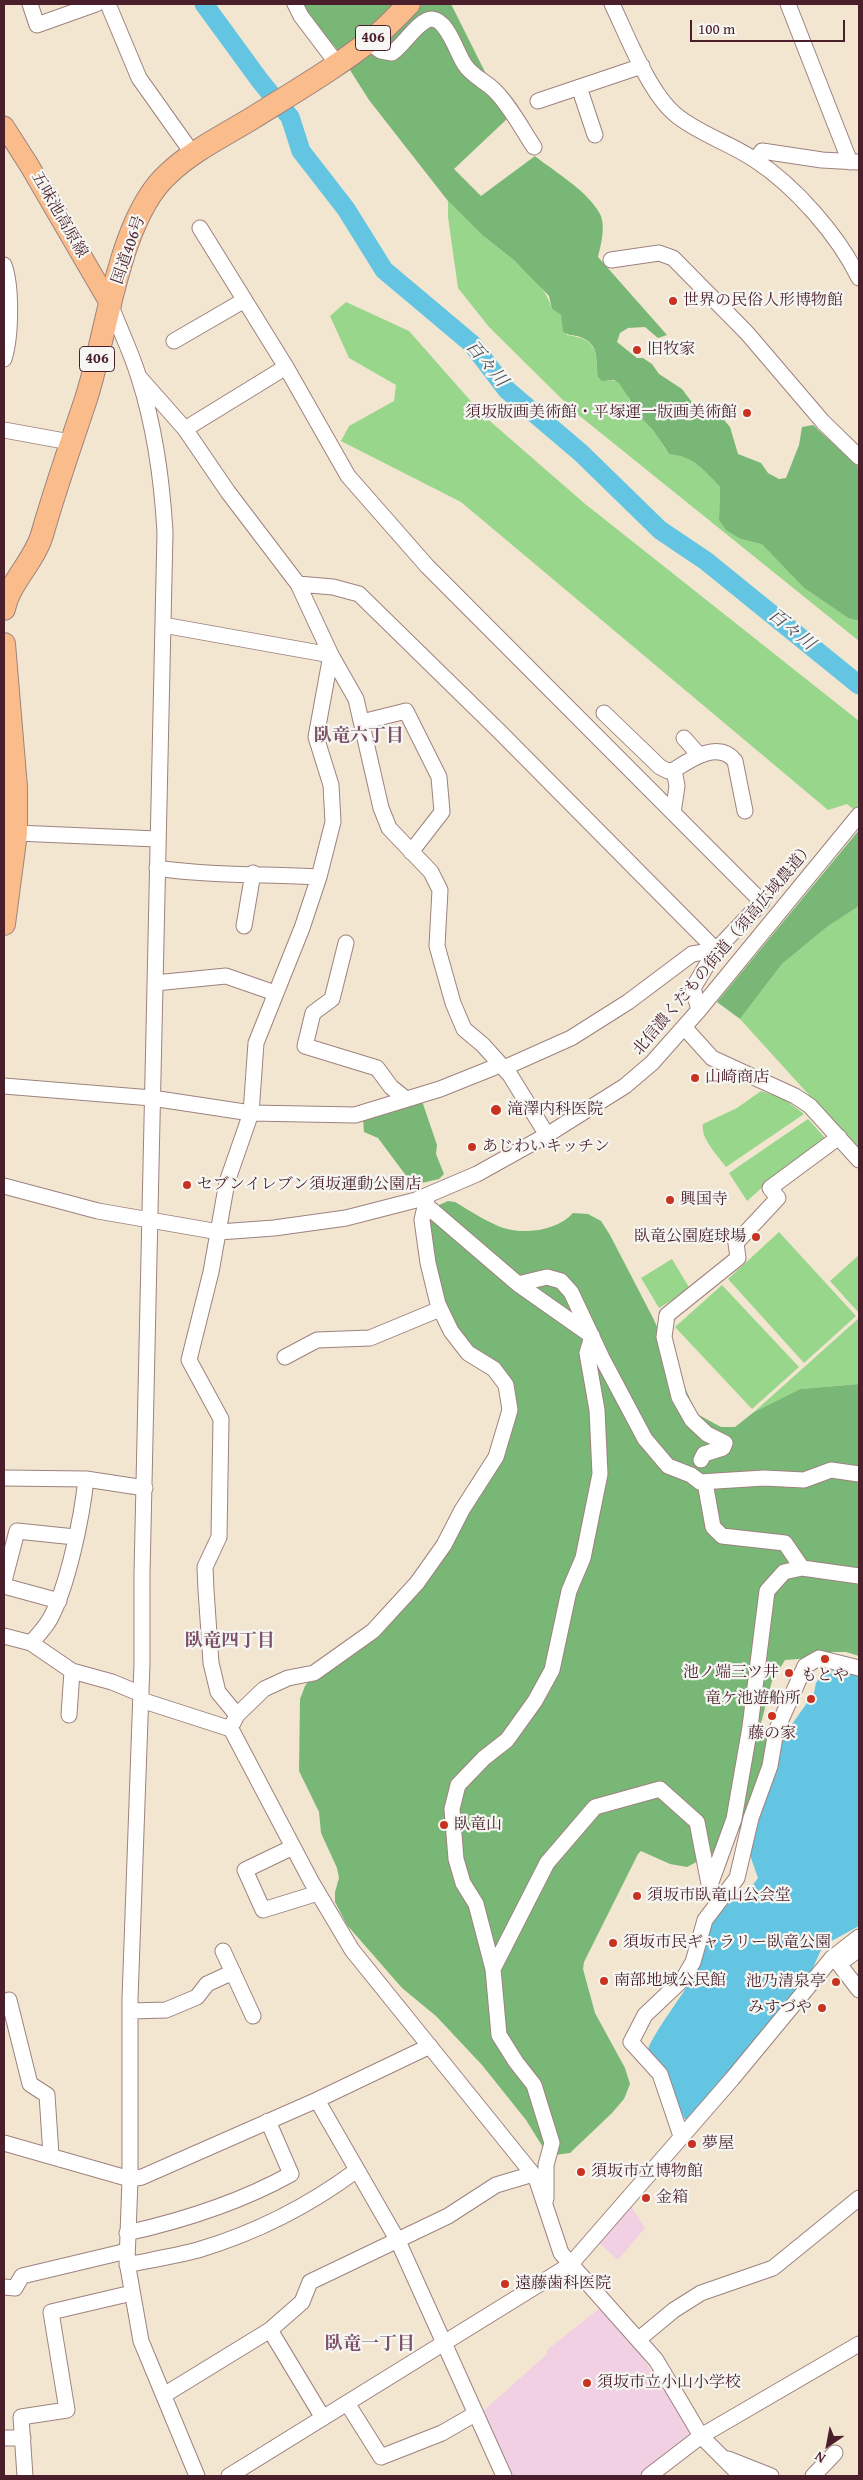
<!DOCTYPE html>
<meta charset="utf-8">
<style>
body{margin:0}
#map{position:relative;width:863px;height:2480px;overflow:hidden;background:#f2e6d1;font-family:"Gentium Book Plus",serif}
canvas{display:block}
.frame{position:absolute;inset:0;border:5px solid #4a1f2b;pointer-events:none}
.north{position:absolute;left:803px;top:2420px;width:50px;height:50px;-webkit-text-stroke:4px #f6f6f2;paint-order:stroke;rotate:213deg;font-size:14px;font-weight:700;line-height:20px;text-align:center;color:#4a1f2b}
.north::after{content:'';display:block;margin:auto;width:18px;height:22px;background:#4a1f2b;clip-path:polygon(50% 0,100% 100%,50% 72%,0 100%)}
.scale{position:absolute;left:690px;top:20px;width:155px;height:22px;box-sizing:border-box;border:2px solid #4a1f2b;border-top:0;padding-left:6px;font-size:15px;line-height:18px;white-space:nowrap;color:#4a1f2b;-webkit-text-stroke:4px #f6f6f2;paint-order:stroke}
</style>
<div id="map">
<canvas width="863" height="2480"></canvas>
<div class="frame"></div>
<div class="north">N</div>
<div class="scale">100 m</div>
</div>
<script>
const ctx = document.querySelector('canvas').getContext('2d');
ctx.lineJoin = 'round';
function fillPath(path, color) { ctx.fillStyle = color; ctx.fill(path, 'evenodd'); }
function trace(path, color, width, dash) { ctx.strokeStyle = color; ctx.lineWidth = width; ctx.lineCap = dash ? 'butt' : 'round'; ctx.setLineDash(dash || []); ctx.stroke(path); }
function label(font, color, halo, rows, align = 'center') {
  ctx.font = font + ' "Gentium Book Plus","Noto Serif JP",serif'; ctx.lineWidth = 4.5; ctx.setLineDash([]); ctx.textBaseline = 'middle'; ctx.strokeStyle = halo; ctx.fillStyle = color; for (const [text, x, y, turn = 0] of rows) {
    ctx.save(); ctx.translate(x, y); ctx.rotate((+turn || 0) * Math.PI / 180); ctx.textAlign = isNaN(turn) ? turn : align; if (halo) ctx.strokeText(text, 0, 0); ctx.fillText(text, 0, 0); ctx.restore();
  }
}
fillPath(new Path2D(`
 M630,2205l15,23 -27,32 -20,-18z
 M601,2307l33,38 58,88 -54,43h-127l-30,-63 66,-59v-4z`), '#f1d0e3');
fillPath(new Path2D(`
 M448,201c11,11 22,22 33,33 25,22 62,42 71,75l9,6 6,20c26,4 30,11 30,36l11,10c19,-4 19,19 26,30 4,6 12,11 17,17 7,7 11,18 18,26 25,3 34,15 51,33l-1,33 22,19 21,4 42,45 44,30 11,3v20l-283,-228 -87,-86 -31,-39 -10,-71z
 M346,302l63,29 75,85 100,87 275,218v93l-12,-10 -19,6 -367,-308 -120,-61 8,-15 45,-25 2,-16 -47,-27 -19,-42z
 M859,906v244l-119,-131 42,-55 45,-37z
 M761,1091l23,8 20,15 -78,53c-8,-11 -26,-29 -23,-43l34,-16z
 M808,1119l19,21 -45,30 -35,31 -18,-28z
 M779,1232l77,84 -52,47 -76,-84z
 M859,1255v58l-29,-32z
 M672,1259l18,30 -31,19 -18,-30z
 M722,1285l77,82 -47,42 -77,-82z
 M859,1318v66l-59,5 -46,23z`), '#97d68b');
fillPath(new Path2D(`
 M297,4h154l57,114 -54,51 27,27 54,-40c21,17 52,34 65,58 6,12 1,31 -2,43l69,78 -9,3 -13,-11 -17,1 -8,5 -3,9 20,16h6l9,6 7,10 23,15 12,16 25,9 11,13 8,27 23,9 7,10 11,6 7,-1 13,-33 3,-18 11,-2 46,42v154l-11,-3 -44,-30 -42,-44 -21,-5 -15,-9 -7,-10 1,-33c-17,-18 -26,-30 -51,-33l-16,-24 -19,-19 -5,-13 -10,-15 -5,-3 -12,1 -4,-4c-3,-19 3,-34 -21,-41 -6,-1 -10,-1 -14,-5l-2,-16 -9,-6 -3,-13 -34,-35 -33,-26 -34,-34 -79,-101 -33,-52z
 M859,830v76l-32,21 -45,37 -42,55 -23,-17z
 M421,1098l16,47 -1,9 8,20 -5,5 -26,6 -35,-47 -14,-6 -1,-13z
 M448,1201l7,1c14,8 27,17 41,23 23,11 60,7 77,-12l15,1 13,7 9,14 43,83 44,96 24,13h14l19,-15 46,-23 59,-5v272l-13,-4h-19l-16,6 -26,2 -13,21 -11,42 11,11 -6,32 -24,62 -7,3 -16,19 -32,17 -17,-3 -29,-13 -3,3 -54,108 -1,7 12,44 30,55 5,16 -6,15 -12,14 -42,40 -15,2 -11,-6 -18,-29 -44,-55 -46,-49 -34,-28 -55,-63 -12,-23v-10l4,-14 -2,-10 -16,-35 -2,-21 -20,-41 1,-72 5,-13 9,-13 103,-90 79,-125 10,-73 -55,-54 -29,-111 8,-11z`), '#79b777');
fillPath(new Path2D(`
 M836,1670l23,5v251l-33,18 -5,6 -9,20 -86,106 -38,43h-3l-37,-68 1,-5c12,-24 30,-45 43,-68 11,-21 14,-49 29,-67 11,-13 28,-19 37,-33l-7,-20v-11l32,-110 31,-44 2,-10 6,-8 6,-4z`), '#63c5e2');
trace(new Path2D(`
 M204,4l57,78 29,35 11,34 45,58 38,61 88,74 35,46 74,63 79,77 46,31 153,124`), '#63c5e2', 19);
const minor = new Path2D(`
 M30,4l7,21 59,-21
 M108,4l31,74 54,76
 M295,4l6,12 37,49
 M612,4c15,31 37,89 64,111 23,19 54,28 79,45 40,26 83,75 104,118
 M788,4l62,158
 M368,42l13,9 11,2c12,-8 27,-34 40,-34 16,1 25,35 33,46 7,11 20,16 29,25 15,14 28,39 40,57
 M579,87l16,48
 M538,101l104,-35
 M755,160l7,-9 60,9 36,2
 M200,228l86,139 62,109 79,90 335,336 -46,48 -23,38 6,22
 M611,260l48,-7 14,5 74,75 76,89 36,35
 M4,265c8,22 7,72 0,94
 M111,306c9,24 21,48 28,72 16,50 23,102 26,154l-23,1042v89l-12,336v180l-3,83 14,79 56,135
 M174,341l69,-40
 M140,378l45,51 43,63 70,92 33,71 25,44 25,109 8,20 42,44 9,18 -3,56 16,57 11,26 19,16 27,30 37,60
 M185,429l101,-62
 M4,430l66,12
 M298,584l35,3 26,7 140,137 217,219
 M163,625l168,30
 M604,713l56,54 8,4 6,-1
 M362,722l44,-11 33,66 3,35 -31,40
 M684,738l15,17
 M673,813l4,-27 -3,-16c17,-11 45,-30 61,-9l10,50
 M4,825l12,8 141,6
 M157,868c54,8 108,6 162,9
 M244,926l9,-53
 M346,943l-14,56 -19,14 -8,33 72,22 14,19 15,12
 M155,983l71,-7 49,17
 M684,1027l28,31 83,38 15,10 49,54
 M4,1086l148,12 99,15 104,2 85,-26 60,-24 6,2 65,-29 57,-36 64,-48 24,-4
 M4,1186l94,25 121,21 55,-4 72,-10 70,-18 61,-26 70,-39 78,-49 27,-23 47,-53 160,-195
 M427,1206l91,78 74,52 -5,17 10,57 3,64 -17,84 -14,33 -17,79 -17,31 -28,39 -23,18 -26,27 -6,24 4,50 7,24 13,21 17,65 6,66 17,27 18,23 18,58 -6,22v34
 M518,1284l29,-7 14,4 10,11 31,66 43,81 23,27 23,9 9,7 64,-4 40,2 27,-10 28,4
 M285,1357l32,-17 53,-2 70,-29
 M701,1460l3,-6 19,-6 2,-5 -18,-9 -15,-14 -13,-23 -15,-60 3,-22 71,-57 -2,-15 42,-45 -8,-10 69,-51
 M4,1478l82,1 59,9
 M706,1488l7,39 9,9 63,7 17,25 -18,4 -17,19 -17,136 -16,92 -24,66
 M802,1568l57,8
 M4,1581l13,-50 58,6
 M4,1586l55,15
 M4,1636l27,7 41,28 40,11 29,12
 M31,1643c6,-7 14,-15 19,-24 18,-33 32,-102 36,-140
 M141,1700l90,29 80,152 41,69 184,228 25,75 95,107 45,76 40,40
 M69,1715l3,-44
 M237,1715l-19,-23 -7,-29 -5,-73 -1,-23 14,-30 2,-118 -32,-59 22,-88 16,-90 24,-69 5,-70 46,-115 17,-51 14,-55 -2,-37 -15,-48 15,-82
 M233,1723l4,-8 27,-26 24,-11 26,-5 59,-42 44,-48 27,-38 18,-35 34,-53 14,-47 -4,-25 -12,-16 -26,-16 -17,-22 -13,-27 -10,-41 -6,-43 5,-22
 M293,1847l-48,23 18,40 55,-17
 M223,1951l30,65
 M854,1953l-15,11 20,26
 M493,1969l54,-106 48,-56 65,-18 37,33 12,62
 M9,2000l21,84 17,11 4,60
 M131,2011l35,-1 31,-13 10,-13 26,-12
 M317,2100l81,141 106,235
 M681,2136l-21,-62 -29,-32 14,-27 38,-36 10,-17 12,-42 32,-42 14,-60 19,-52 6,-35 29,-65 14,-8 40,10
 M4,2143l126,36 12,-2 175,-77 113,-54
 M127,2233c58,-13 112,-30 164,-59l-23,-53
 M127,2265c24,-5 48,-9 71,-15 57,-17 112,-45 159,-80
 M4,2287l11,1 7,-12 105,-25
 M270,2330l32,-28 8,-20 138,-66 48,-31 37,-11
 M639,2339l35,-29 27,-17 72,-25 86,-70
 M164,2395l106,-65 53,88
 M347,2403l34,54 61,-24 33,-19
 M4,2438h19
 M728,2459l43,17
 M25,2476l-4,-59 46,-7 -16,-98 81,-19
 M229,2476l341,-211 162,-186 100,-121 27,-21
 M649,2476l52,-40 158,-92
 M813,2476l22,-23`);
const major = new Path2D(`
 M4,126l25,39 82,141`);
const highway = new Path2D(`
 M4,609c6,-28 30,-47 38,-74 13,-46 29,-91 44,-136 21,-64 32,-180 82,-225 24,-23 55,-38 83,-55 43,-27 86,-52 125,-83 12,-10 23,-22 33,-32
 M4,644l12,143v46l-12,91`);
trace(minor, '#9e827e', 17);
trace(major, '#9e827e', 21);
trace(highway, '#9e827e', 24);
trace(minor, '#fff', 15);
trace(major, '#fabc8b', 19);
trace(highway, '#fabc8b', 22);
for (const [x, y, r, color] of [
 [673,301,5,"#c8321e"],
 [637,350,5,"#c8321e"],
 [747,413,5,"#c8321e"],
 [695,1078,5,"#c8321e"],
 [496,1110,6,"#c8321e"],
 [472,1147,5,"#c8321e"],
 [187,1185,5,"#c8321e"],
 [670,1200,5,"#c8321e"],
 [756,1237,5,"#c8321e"],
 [825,1659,5,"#c8321e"],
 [789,1673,5,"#c8321e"],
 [811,1699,5,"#c8321e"],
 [772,1716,5,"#c8321e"],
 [444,1825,5,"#c8321e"],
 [637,1896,5,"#c8321e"],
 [613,1943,5,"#c8321e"],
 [604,1981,5,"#c8321e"],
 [836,1982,5,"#c8321e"],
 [822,2008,5,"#c8321e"],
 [692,2144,5,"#c8321e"],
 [581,2172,5,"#c8321e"],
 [646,2198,5,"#c8321e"],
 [505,2284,5,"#c8321e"],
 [587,2383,5,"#c8321e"]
]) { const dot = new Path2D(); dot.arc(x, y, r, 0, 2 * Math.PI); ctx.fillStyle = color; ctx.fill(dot); trace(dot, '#f6f6f2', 2); }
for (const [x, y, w] of [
 [373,38,35],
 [97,359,35]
]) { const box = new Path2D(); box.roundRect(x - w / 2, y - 12.5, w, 25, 4); ctx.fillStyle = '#f6f6f2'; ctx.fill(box); trace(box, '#4a1f2b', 1); }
label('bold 15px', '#4a1f2b', null, [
 ["406",373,38],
 ["406",97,359]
]);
label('16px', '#4a1f2b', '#f6f6f2', [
 ["五味池高原線",59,215,60],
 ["国道406号",129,250,-71],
 ["北信濃くだもの街道（須高広域農道）",724,949,-50]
]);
label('16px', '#4a1f2b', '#f6f6f2', [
 ["世界の民俗人形博物館",683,301],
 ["旧牧家",647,350],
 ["須坂版画美術館・平塚運一版画美術館",737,413,"right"],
 ["山崎商店",705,1078],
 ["滝澤内科医院",507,1110],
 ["あじわいキッチン",482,1147],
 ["セブンイレブン須坂運動公園店",197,1185],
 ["興国寺",680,1200],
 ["臥竜公園庭球場",746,1237,"right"],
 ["池ノ端三ツ井",779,1673,"right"],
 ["もとや",825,1676,"center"],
 ["竜ケ池遊船所",801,1699,"right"],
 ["藤の家",772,1734,"center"],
 ["臥竜山",454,1825],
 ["須坂市臥竜山公会堂",647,1896],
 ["須坂市民ギャラリー臥竜公園",623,1943],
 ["南部地域公民館",614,1981],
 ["池乃清泉亭",826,1982,"right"],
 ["みすづや",812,2008,"right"],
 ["夢屋",702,2144],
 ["須坂市立博物館",591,2172],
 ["金箱",656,2198],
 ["遠藤歯科医院",515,2284],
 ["須坂市立小山小学校",597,2383]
], 'left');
label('italic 18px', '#525162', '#f6f6f2', [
 ["百々川",486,364,50],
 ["百々川",791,630,39]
]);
label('bold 18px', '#7c5068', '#f6f6f2', [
 ["臥竜六丁目",359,736],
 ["臥竜四丁目",230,1641],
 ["臥竜一丁目",370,2344]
]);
</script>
